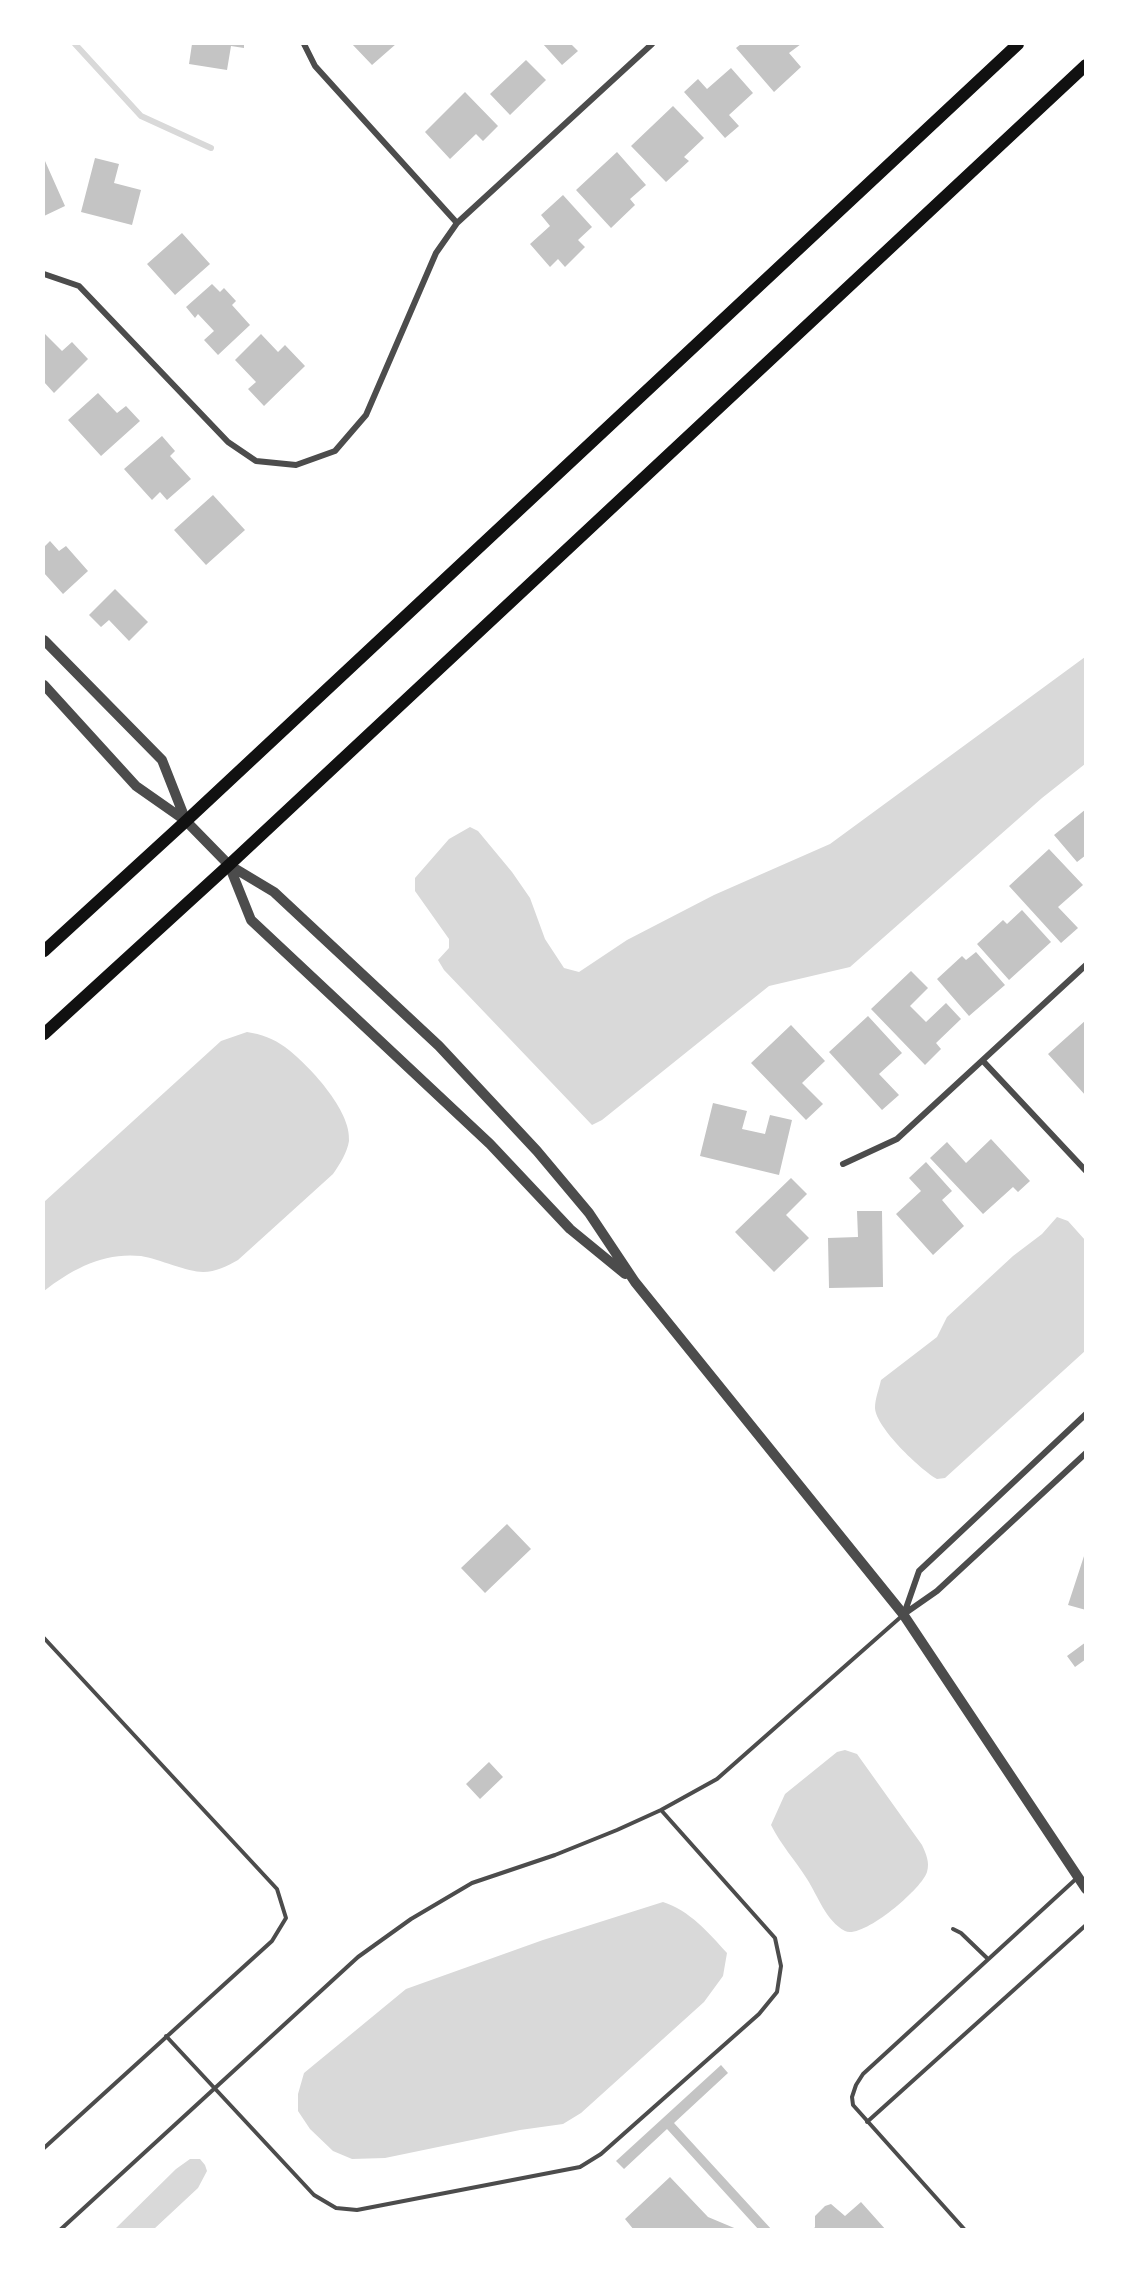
<!DOCTYPE html>
<style>
body{margin:0}
#map{position:relative;width:1129px;height:2273px;overflow:hidden;background:#fff;font-family:"Exo 2",sans-serif}
canvas{display:block}
.frame{position:absolute;inset:0;border:45px solid #fff;pointer-events:none}
</style>
<div id="map">
<canvas width="1129" height="2273"></canvas>
<div class="frame"></div>
</div>
<script>
const ctx = document.querySelector('canvas').getContext('2d');
ctx.lineJoin = 'round';
function fillPath(path, color) { ctx.fillStyle = color; ctx.fill(path, 'evenodd'); }
function trace(path, color, width, dash) { ctx.strokeStyle = color; ctx.lineWidth = width; ctx.lineCap = dash ? 'butt' : 'round'; ctx.setLineDash(dash || []); ctx.stroke(path); }
fillPath(new Path2D(`
 M1085,657v107l-43,34 -192,169 -81,19 -167,134 -10,5 -148,-155 -6,-10 11,-12v-9l-34,-48v-13l34,-39 21,-12 8,4 34,41 18,26 15,41 19,29 15,4 48,-32 87,-45 116,-51z
 M247,1032c14,2 27,7 38,15 23,17 67,64 64,94 -2,12 -9,23 -16,33l-95,86c-11,6 -22,12 -35,12 -15,0 -44,-13 -62,-16 -37,-4 -69,13 -97,35v-89l177,-161z
 M1057,1217l11,4 17,19v111l-140,127 -8,1c-16,-9 -61,-51 -62,-71 0,-9 4,-19 6,-28l56,-43 10,-20 66,-61 29,-22z
 M845,1750l12,4 65,91c4,9 8,17 5,27 -5,17 -65,68 -82,59 -19,-10 -27,-35 -38,-52 -12,-19 -26,-34 -36,-54l14,-31 52,-42z
 M663,1902c26,8 46,31 64,51l-4,23 -19,26 -123,111 -18,11 -43,6 -135,28 -33,1 -19,-8 -23,-22 -12,-18v-17l6,-21 102,-84 137,-49z
 M190,2159h10l5,6 2,6 -9,17 -44,41h-39l61,-60z`), '#d9d9d9');
trace(new Path2D(`
 M75,44l66,72 70,32`), '#d9d9d9', 6);
fillPath(new Path2D(`
 M192,44h52v4l-13,-2 -4,24 -38,-6z
 M352,44h44l-24,21z
 M543,44h28l7,7 -16,14z
 M741,44h60l-12,9 12,14 -27,25 -38,-44z
 M526,60l20,20 -36,35 -20,-21z
 M731,68l22,25 -24,22 10,11 -14,12 -41,-46 14,-13 9,10z
 M465,92l33,34 -15,15 -7,-7 -26,25 -25,-27z
 M673,106l31,32 -20,19 5,4 -23,21 -35,-36z
 M617,152l29,33 -16,14 5,6 -24,23 -35,-38z
 M95,158l24,6 -5,19 27,7 -9,35 -51,-13z
 M44,161h1l20,45 -21,10z
 M563,195l29,32 -14,13 7,7 -20,20 -7,-8 -8,8 -20,-23 20,-18 -9,-11z
 M182,233l28,31 -35,31 -28,-31z
 M212,284l8,8 4,-4 12,13 -4,4 18,20 -32,30 -14,-15 10,-9 -16,-17 -3,4 -9,-11z
 M44,333l18,18 10,-9 16,17 -34,34 -10,-11z
 M261,334l17,18 7,-7 20,21 -41,40 -16,-17 8,-7 -21,-22z
 M98,393l19,20 9,-7 14,15 -39,35 -33,-36z
 M162,436l13,15 -5,5 21,23 -24,21 -7,-8 -8,8 -28,-31z
 M213,495l32,35 -39,35 -32,-35z
 M50,541l9,10 7,-5 22,25 -25,23 -19,-21v-26z
 M115,589l33,33 -19,19 -20,-21 -8,7 -12,-12z
 M1086,809v46l-9,7 -23,-27z
 M1049,849l34,36 -25,22 20,21 -17,15 -52,-57z
 M1022,910l29,32 -42,38 -32,-36 26,-24 4,4z
 M976,952l29,33 -36,31 -32,-37 25,-23 4,4z
 M911,971l17,17 -18,18 16,16 20,-19 15,16 -25,24 5,6 -16,16 -54,-56z
 M868,1016l34,37 -23,21 20,21 -17,15 -53,-58z
 M1086,1020v76l-38,-42z
 M791,1025l34,36 -23,22 21,21 -17,16 -55,-57z
 M713,1103l34,8 -5,18 23,5 5,-19 22,5 -13,55 -79,-19z
 M991,1139l39,42 -12,11 -5,-5 -30,27 -53,-56 17,-16 19,21z
 M926,1162l26,29 -10,9 22,26 -31,29 -37,-41 25,-23 -12,-13z
 M791,1178l16,16 -21,21 23,23 -35,34 -39,-40z
 M857,1211h25l1,76 -54,1 -1,-50 30,-1z
 M507,1524l24,25 -46,44 -24,-25z
 M1085,1553h1v57l-18,-5z
 M1086,1642v17l-11,8 -8,-11z
 M489,1762l14,15 -23,22 -14,-15z
 M721,2065l7,8 -54,50 98,107h-13l-92,-101 -43,40 -8,-8z
 M670,2177l38,40 31,13h-105l-9,-11z
 M861,2202l25,28h-73l2,-3v-11l10,-10 6,-2 14,12z`), '#c4c4c4');
trace(new Path2D(`
 M44,1638l233,251 9,29 -14,23 -228,207
 M953,1929l8,4 27,26
 M166,2036l148,159 22,13 21,2 223,-43 21,-13 158,-140 18,-22 4,-26 -6,-28 -114,-128
 M867,2122l219,-197
 M60,2230l298,-273 53,-38 61,-36 83,-28 62,-25 44,-20 56,-31 186,-164
 M965,2230l-112,-125 -1,-8 4,-12 7,-11 214,-196`), '#4c4c4c', 4);
trace(new Path2D(`
 M304,44l11,22 142,157
 M44,274l35,12 149,156 28,19 40,4 39,-14 31,-36 70,-162 21,-30 195,-179
 M983,1061l103,110
 M843,1164l54,-25 189,-174
 M904,1614l15,-43 167,-157
 M904,1614l33,-23 149,-138`), '#4c4c4c', 6);
trace(new Path2D(`
 M44,640l118,120 24,61
 M44,685l92,101 50,35 43,44 45,27 165,154 98,105 52,62 46,69 268,332 183,275
 M229,865l22,55 239,224 80,85 55,45`), '#4c4c4c', 10);
trace(new Path2D(`
 M44,951l142,-130 832,-777
 M44,1034l185,-169 857,-800`), '#111', 12);
</script>
